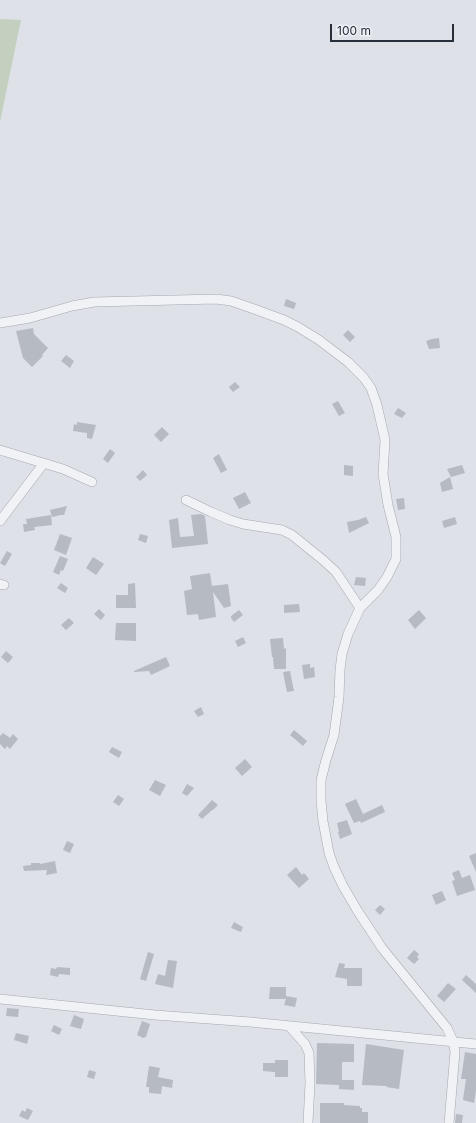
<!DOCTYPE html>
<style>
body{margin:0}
#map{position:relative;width:476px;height:1123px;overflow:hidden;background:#dee1e7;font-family:Inter,sans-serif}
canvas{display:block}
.scale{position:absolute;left:330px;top:24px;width:124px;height:18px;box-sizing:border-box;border:2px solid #282f3c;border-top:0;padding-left:5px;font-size:12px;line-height:14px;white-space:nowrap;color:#282f3c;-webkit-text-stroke:3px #edf0f4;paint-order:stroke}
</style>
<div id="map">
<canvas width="476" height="1123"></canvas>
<div class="scale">100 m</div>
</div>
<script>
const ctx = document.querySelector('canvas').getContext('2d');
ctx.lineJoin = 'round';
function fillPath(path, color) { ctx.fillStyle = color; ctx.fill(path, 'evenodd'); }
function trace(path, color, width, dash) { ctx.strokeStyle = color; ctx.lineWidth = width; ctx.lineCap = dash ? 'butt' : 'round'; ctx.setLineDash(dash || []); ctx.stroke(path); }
fillPath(new Path2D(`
 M0,19l21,1 -21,102z`), '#c3d0bf');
fillPath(new Path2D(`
 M286,299l10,4 -2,6 -10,-3z
 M33,328l1,6 14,14 -6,7 1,1 -11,11 -9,-9 -7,-27z
 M348,330l7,7 -5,5 -7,-7z
 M439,338l1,10 -11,1 -3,-8 6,-2z
 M66,355l8,6 -4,7 -9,-7z
 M235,382l5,5 -7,5 -4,-5z
 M338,401l7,12 -6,3 -7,-12z
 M398,408l8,5 -4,5 -8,-4z
 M77,422l19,3 -4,14 -5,-1v-5l-14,-2 1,-7 3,1z
 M162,427l7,7 -8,8 -7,-7z
 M110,449l5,4 -7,10 -5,-4z
 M219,454l8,16 -6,3 -8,-15z
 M344,465l9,1v10l-9,-1z
 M462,465l3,8 -14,4 -4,-8z
 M143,470l4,5 -7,6 -4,-4z
 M450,477l3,12 -11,3 -2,-9z
 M245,492l6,11 -12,6 -6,-11z
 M404,498l1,11 -7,1 -2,-11z
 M67,506l-3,9h-3l-9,2 -2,-7z
 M201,514l4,2 3,28 -36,4 -3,-28 9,-2 2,19 14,-1 -3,-21z
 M51,515l1,10 -18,2 1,3 -11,2 -1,-8h4l-1,-5z
 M366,517l3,6 -20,10 -2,-11 11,-2z
 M455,517l2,7 -13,4 -2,-7z
 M60,534l12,4 -6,17 -12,-5z
 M140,534l8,2 -2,7 -8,-3z
 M7,551l5,3 -7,12 -5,-3z
 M60,556l8,3 -5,12 -2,-1 -2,5 -6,-3z
 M93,557l11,7 -8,11 -10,-7z
 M210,573l2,13 16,-2 3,22 -7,2 -11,-16 3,25 -17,3 -1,-6 -11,1 -3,-24 8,-2 -2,-13z
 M356,577l10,1 -1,8 -11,-1z
 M61,583l7,5 -3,5 -8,-5z
 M135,583l1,25h-20v-13h12v-11z
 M299,604l1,8 -16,1v-8z
 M99,609l6,6 -4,5 -7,-6z
 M239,610l4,5 -9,7 -3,-4v-2z
 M419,610l7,8 -11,11 -7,-9z
 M69,618l5,5 -8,7 -5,-5z
 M116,623h20v18l-21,-1z
 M243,637l3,6 -8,4 -3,-6z
 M283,638l1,11 2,-1v21h-12l-1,-12h-1l-2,-18z
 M6,651l7,6 -5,6 -7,-6z
 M166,657l4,9 -19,9 -2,-4 -15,1v-1z
 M310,664v4l4,-1 1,10 -11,2 -2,-14z
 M290,671l4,20 -7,1 -4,-20z
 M201,707l3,7 -6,3 -4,-6z
 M294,730l13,11 -4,5 -13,-11z
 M3,733l7,5 3,-4 5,5 -8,10 -3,-3 -2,3 -5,-5v-8z
 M112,747l10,5 -3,6 -10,-6z
 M245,759l7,8 -10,9 -7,-8z
 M155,780l11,5 -6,11 -11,-6z
 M187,784l7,4 -7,8 -5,-3z
 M118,795l6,4 -5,7 -6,-4z
 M356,799l7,15 19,-9 3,7 -24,11 -1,-2 -6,2 -9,-19z
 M212,800l6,5 -5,5h-1l-10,9 -4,-4z
 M347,820l5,14 -12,5 -2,-7h1l-2,-9z
 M67,841l7,3 -4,9 -7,-3z
 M476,853v19l-7,-16z
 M55,861l2,12 -11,2 1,-5 -23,1 -1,-5 8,-1v-2h9v1z
 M296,867l6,8 2,-2 5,6 -10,9 -12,-13z
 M459,870l3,8 8,-3 5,15 -18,6 -5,-15 3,-1 -3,-7z
 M442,891l4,9 -10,5 -4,-10z
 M380,905l5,4 -5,6 -5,-5z
 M234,922l9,5 -2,5 -10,-4z
 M414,950l5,4 -2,3 2,2 -5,5 -7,-6z
 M148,952l6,2 -8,27 -6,-2z
 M168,960l9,1 -4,27 -18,-4 3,-10 7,2z
 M339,963l6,1 -1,4h18v18h-15v-7l-12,-2z
 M57,967l13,1v7l-11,-1 -1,3 -8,-2 1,-7 5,1z
 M466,975l10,9v9l-14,-13z
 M448,983l8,6 -12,13 -7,-6z
 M270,987h16v11v-2l11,2 -2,9 -11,-2 2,-6h-17z
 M7,1008l12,1 -1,8 -12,-1z
 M74,1015l10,4 -3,10 -11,-3z
 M142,1021l8,3 -4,13 -3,1 -6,-3z
 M54,1025l8,4 -3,6 -8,-4z
 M16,1033l13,3 -2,8 -13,-4z
 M317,1043l37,1v18h-12v18h12v10l-15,-1v-4l-23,-1z
 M366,1044l38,6 -5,39 -13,-2 1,-1 -25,-1z
 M465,1052l11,2v36l-2,13 -11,-3 3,-21h-5z
 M275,1060h13v17h-13v-5l-12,-1v-8h12z
 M149,1066l11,2 -2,9 15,3 -1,8 -10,-2 -1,8 -12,-1v-6h-3z
 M89,1070l7,2 -2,7 -7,-2z
 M320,1103h24v2l16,1v2h2v4h6v11h-48z
 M27,1108l6,3 -5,9 -9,-4 3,-6 3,2z
 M456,1114l7,1 -1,8h-7z`), '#b5bac3');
const minor = new Path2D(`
 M0,323l30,-5 42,-12 22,-4 122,-3 15,2 23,8 30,11 14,7 21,13 29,22 16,16 7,10 6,17 8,35 -2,34 5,31 8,32v22l-9,18 -9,13 -18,18 -12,26 -6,20 -2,16 -1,27 -5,38 -8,25 -5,20v21l2,20 6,32 5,14 9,19 14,24 25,38 65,80 6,13 2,11 -6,71
 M0,450l63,19 29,13
 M186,500l25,12 19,8 13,4 39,6 10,5 31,25 13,12 24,36
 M0,521l44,-58
 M0,584l4,1
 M0,999l155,16 95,7 226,22
 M289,1026l16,18 4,9 1,30 -2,40`);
trace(minor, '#a4a8b0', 10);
trace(minor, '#f0f2f5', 9);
</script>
